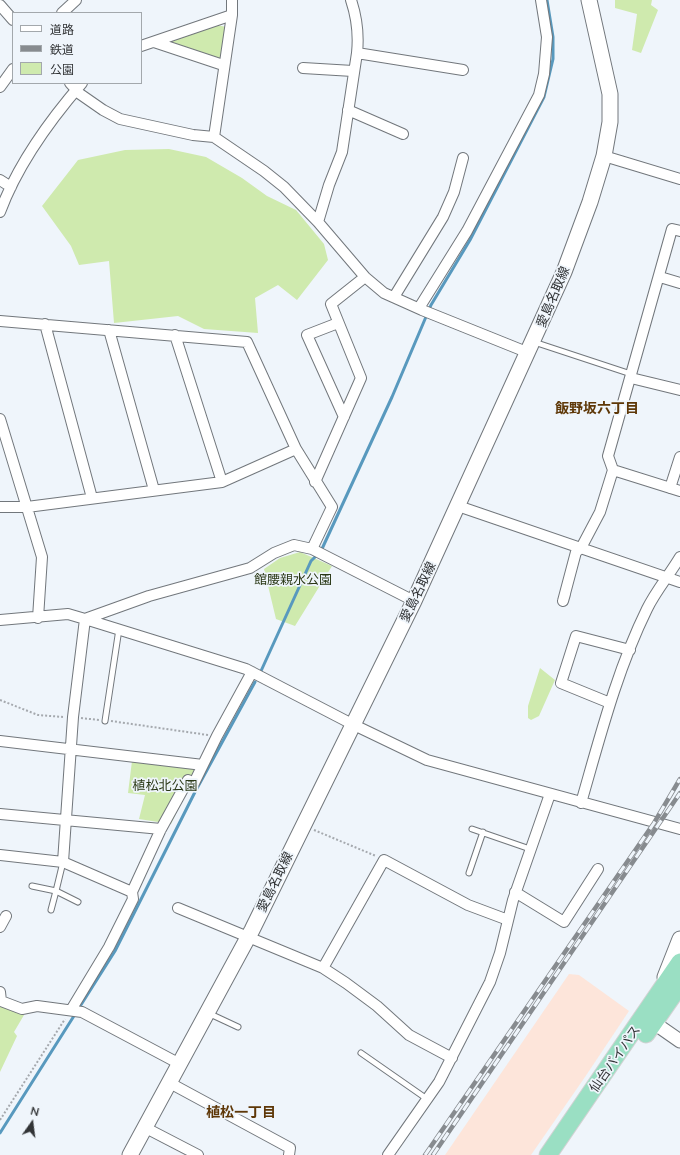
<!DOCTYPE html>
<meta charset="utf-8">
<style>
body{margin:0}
#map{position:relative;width:680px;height:1155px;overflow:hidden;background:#eff5fb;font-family:Lato,"Noto Sans JP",sans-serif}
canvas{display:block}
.legend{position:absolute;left:12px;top:12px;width:130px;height:72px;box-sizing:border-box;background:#eff5fb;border:1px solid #a3a8ac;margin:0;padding:5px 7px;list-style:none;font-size:12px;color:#323436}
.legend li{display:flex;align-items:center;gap:8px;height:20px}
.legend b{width:20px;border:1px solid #a3a8ac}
.north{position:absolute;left:12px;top:1103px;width:40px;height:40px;-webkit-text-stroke:3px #eff5fb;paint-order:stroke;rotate:14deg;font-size:11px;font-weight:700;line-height:16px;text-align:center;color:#323436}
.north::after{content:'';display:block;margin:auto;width:14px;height:18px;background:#323436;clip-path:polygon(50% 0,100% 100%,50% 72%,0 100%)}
</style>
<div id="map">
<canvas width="680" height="1155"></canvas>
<ul class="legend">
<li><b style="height:5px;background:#fff"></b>道路</li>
<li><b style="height:5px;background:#878b8f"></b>鉄道</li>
<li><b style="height:11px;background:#cfeaae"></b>公園</li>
</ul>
<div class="north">N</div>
</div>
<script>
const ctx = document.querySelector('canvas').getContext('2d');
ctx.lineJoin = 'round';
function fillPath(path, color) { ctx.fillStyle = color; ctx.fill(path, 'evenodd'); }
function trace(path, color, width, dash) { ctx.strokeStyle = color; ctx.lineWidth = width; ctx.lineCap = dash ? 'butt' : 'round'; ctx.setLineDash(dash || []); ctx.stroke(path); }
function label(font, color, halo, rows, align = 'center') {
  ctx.font = font + ' Lato,"Noto Sans JP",sans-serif'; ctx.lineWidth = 3.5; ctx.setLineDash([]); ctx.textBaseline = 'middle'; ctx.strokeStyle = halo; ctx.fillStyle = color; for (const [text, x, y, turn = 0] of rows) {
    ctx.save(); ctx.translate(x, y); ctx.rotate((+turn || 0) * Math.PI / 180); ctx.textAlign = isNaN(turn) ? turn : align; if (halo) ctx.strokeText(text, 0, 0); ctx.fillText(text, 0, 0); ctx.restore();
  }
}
fillPath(new Path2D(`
 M569,974l10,1 50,36 -44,66 -54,78h-86z`), '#fde5da');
fillPath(new Path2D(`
 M615,0h37l-1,5 7,5 -17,43 -9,-3 5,-36 -22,-6z
 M216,25l11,2 -6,32 -48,-12v-6z
 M169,149l37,8 36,21 25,18 29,14 28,34 4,16 -31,40 -19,-15 -23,13 3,35 -54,-4 -26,-13 -64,7 -5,-62 -30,4 -8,-19 -29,-40 36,-46 47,-10z
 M300,552l32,14 -37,60 -19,-7 -12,-50 16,-11z
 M540,668l15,12 -16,36 -8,4 -3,-2v-12z
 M132,761l66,8 -27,55 -32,-5 6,-24 -17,-2z
 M0,1001l24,14 -10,17 3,4 -17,36z`), '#cfeaae');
trace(new Path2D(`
 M321,551l71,-154 39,-92 39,-65 74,-143 9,-38v-22l-6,-37
 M261,671l50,-110 6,-6
 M0,1133l115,-182 80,-159 60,-110`), '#5899be', 3);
const service = new Path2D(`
 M534,342l97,32
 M105,721l14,-92
 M472,829l58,20
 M63,862l-7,29 22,11
 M469,873l14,-41
 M32,886l24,5 -5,19
 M208,1013l30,14
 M361,1053l66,46`);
const minor = new Path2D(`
 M0,5l13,15
 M62,13l14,-13
 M154,42l69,23
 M141,46l91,-31
 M357,53l106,17
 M303,68l50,3
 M70,83l10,11 23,16 17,9 73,16 21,2 50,34 20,16 34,35 47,55 19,16 38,17 107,43
 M0,87l13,-18
 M348,110l55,24
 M214,137l18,-122v-15
 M604,156l76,23
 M0,180l11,7
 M0,212c17,-46 50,-92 82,-129
 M318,222l11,-37 13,-33 15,-99c2,-19 0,-35 -6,-53
 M680,231l-8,-2 -64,227 5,14 67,21
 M660,277l20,6
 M394,297l49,-80 11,-25 9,-34
 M419,308l48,-77 72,-136 5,-21 3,-37 -6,-37
 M0,321l247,21 49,107 -74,33 -195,25h-27
 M338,323l-31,12 37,82
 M45,324l47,174
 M109,330l45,160
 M175,335l47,147
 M631,378l49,12
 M0,419l42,138 -4,61
 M315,482l46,-104 -30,-74 34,-27
 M670,488l10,-31
 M458,506l222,76
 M312,549l102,52
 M565,594l-2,7 13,-49 5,-4 19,-36 13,-42
 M0,620l68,-6 17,5 161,50 106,55 75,36 253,69
 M610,703l-49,-20 15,-47 54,14
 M0,741l203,24
 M581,803c19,-66 36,-133 66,-194 8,-17 23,-35 33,-52
 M0,814l161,15
 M0,855l63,7 69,30 29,-63 27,-49 6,3 23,-47 35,-64
 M63,862l10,-145 12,-98 64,-23 101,-28 24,-15 20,-8 18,4 20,-42 -36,-58
 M515,892l49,30 34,-53
 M178,908l145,60 23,15 31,23 32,29 43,23
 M0,927l6,-11
 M323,968l61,-108 84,45 40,15
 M0,992l1,9 21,8 15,-3 45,6 96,51
 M71,1010l38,-63 24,-48 -1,-7
 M168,1082l122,66 -1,7
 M144,1127l54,28
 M388,1155l51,-73 51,-100 10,-29 13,-53 37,-106`);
const tertiary = new Path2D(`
 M647,1018l33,23`);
const secondary = new Path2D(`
 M665,977l15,-38
 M130,1155l122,-225 162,-329 150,-329 26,-70 14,-46 6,-34v-28l-21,-94`);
const trunk = new Path2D(`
 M646,1034l34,-49
 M548,1155l132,-193`);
trace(service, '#72777c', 7);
trace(minor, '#72777c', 12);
trace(tertiary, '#72777c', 15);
trace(secondary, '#72777c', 17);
trace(trunk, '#d2d2d3', 19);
trace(new Path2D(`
 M0,700l38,15 25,2
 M81,718l18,2
 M111,721l97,14
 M314,830l62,26
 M0,1120l65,-101`), '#a5a9ae', 2, [2, 2]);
trace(service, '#fff', 5);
trace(minor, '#fff', 10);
trace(tertiary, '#fff', 13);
trace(secondary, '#fff', 15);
trace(trunk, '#9adfc3', 17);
const rail = new Path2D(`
 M425,1155l229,-332 26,-44
 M433,1155l247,-362`);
trace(rail, '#878b8f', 4.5);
trace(rail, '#eff5fb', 3, [9]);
label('13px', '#323436', '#eff5fb', [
 ["愛島名取線",553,297,-67],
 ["愛島名取線",418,592,-64],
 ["愛島名取線",275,882,-64],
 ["仙台バイパス",615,1059,-55]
]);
label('13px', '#2a3816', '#eff5fb', [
 ["館腰親水公園",293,580],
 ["植松北公園",165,786]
]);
label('bold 14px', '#5e3707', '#eff5fb', [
 ["飯野坂六丁目",597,408],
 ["植松一丁目",241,1112]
]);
</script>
